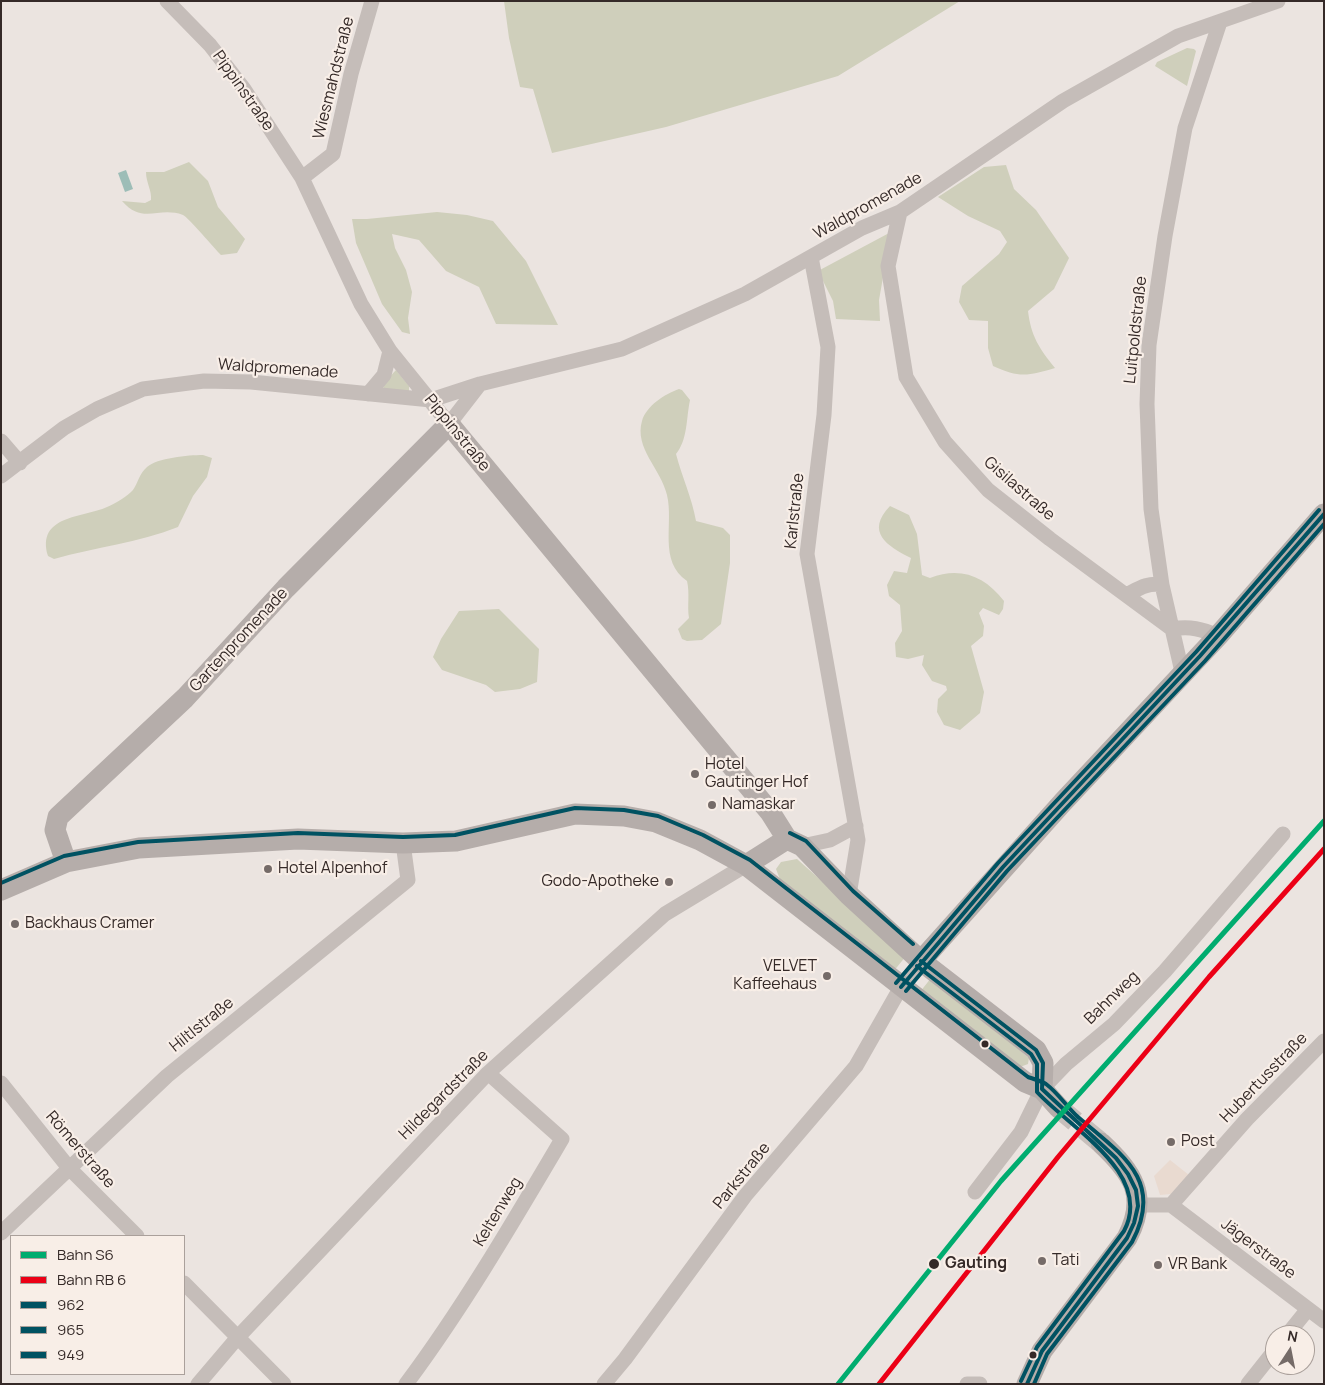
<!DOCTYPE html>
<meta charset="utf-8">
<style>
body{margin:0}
#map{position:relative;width:1325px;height:1385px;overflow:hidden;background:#ebe4e0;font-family:Manrope,sans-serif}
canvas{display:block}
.frame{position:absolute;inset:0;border:2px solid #352a28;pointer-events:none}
.legend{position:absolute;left:10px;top:1235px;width:175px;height:140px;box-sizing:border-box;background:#f8eee7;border:1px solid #aaa09b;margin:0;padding:6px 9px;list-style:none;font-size:15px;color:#352a28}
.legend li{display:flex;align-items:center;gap:10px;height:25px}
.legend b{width:25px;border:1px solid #aaa09b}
.north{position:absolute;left:1265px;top:1325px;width:50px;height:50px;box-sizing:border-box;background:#f8eee7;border:1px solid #aaa09b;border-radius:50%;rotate:11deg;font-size:14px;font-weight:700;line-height:20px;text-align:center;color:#352a28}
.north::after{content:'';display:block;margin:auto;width:18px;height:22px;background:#756b68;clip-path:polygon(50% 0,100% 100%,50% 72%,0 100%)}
</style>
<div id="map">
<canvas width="1325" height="1385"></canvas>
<div class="frame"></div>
<ul class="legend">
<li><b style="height:6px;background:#00ac6f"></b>Bahn S6</li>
<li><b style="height:6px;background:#ec0016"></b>Bahn RB 6</li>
<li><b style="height:6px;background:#005262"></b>962</li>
<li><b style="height:6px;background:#005262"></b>965</li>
<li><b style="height:6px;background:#005262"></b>949</li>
</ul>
<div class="north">N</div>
</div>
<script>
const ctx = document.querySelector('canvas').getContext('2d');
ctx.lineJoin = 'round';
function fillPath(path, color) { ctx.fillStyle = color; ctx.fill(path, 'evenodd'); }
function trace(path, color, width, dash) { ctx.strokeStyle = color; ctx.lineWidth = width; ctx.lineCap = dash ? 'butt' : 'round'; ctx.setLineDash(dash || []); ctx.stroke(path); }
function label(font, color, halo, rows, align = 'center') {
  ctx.font = font + ' Manrope,sans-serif'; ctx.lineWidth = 4.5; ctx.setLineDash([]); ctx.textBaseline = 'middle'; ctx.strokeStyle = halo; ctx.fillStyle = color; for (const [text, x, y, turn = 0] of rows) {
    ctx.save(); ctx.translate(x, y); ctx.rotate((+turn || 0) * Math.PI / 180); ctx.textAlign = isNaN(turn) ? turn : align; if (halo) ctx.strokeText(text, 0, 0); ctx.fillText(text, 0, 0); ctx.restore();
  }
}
fillPath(new Path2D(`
 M504,1h456l-122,75 -172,51 -114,26 -19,-64 -13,-2 -11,-49z
 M1187,48l7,1 2,2 -9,35 -32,-20 2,-4z
 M189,162l19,19 10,26 27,32 -8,14 -16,2c-6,-6 -33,-38 -38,-40 -25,-9 -40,10 -61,-14l23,2 6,-3c1,-10 -5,-17 -5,-28h18z
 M1006,165l8,24 22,21 33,48 -15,31 -26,22c3,25 11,37 27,57 -27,8 -36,10 -62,-2l-5,-18v-27l-19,-1 -10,-18 3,-16 37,-32 8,-12 -7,-11 -32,-15 -30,-19 46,-30z
 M437,212l30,3 26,6 33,40 32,64 -62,-1 -17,-37 -33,-16 -27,-31 -27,-6 3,14 11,22 6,22 -4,26 2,16 -8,-2 -20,-28 -26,-61 -4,-24h15z
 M891,232l-12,68 1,21 -44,-2 -3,-18 -15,-30z
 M396,370l13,16v6l-26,-3 1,-6z
 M679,389l3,1 8,10c-4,19 -2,39 -14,54 6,23 16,44 20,67l27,7 7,7v28l-9,61 -19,16 -15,1 -5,-2 -4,-10 11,-11c-2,-12 1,-24 -2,-37 -29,-20 -13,-57 -20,-86 -6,-26 -33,-47 -25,-74 4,-15 23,-27 37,-32z
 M203,455l9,3 -5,19 -14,19 -15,31c-40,16 -82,20 -124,32l-6,-3c-12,-41 35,-38 59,-49 7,-3 21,-11 26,-17 5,-7 6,-16 14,-23 10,-9 41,-12 56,-12z
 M890,506l19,9 8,19 5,41 8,3c30,-12 55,-2 74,23l-1,8 -4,6 -16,-7 -4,5 5,13 -1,10 -12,10 13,46 -4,21 -20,17 -16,-5 -7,-13 1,-13 9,-9 -1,-4 -14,-5 -10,-16 2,-10 -16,4 -12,-2 -1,-14 7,-12 -2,-26 -11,-9 -2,-11 7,-14 13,2 4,-15c-24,-12 -46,-26 -21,-52z
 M499,609l40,40 -2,33 -17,7 -25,3 -9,-7 -44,-15 -9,-13 8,-18 18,-28z
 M797,859l109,97 -13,16 -112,-90 -5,-13 5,-7z
 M931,978l98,80 -1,6 -8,3 -100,-75z`), '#cfcfbb');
fillPath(new Path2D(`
 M1170,1160l19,15 -18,19 -11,1 -6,-19z`), '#e9dad0');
fillPath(new Path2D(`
 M126,170l7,19 -8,3 -7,-19z`), '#9dbdb7');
trace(new Path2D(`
 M1059,1108l42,35`), '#c7bfbb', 21, [21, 11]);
trace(new Path2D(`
 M167,1l43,44 34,44 58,89 59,126 29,47 59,73 31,-40
 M302,178l31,-24 18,-80 21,-73
 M900,212l-12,54 18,111 39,65 43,48 62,49 122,90c18,-3 30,0 46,7
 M811,257l17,90 -4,68 -17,139 51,286 -9,55
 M368,394l16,-19 6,-24
 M1,441l19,22
 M1,476l63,-48 33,-19 46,-20 61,-8 47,1 180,18 49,-16 142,-35 123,-55 117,-66 38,-16 163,-111 115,-65 100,-35
 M1126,595c12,-6 22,-13 36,-10
 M1183,676l-21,-91 -11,-76 -4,-105 2,-59 16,-109 20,-108 35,-106
 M802,846l28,-6 26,-14
 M1,1083l68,85 68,68
 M975,1192l46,-60 21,-43 24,-25 48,-40 51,-53 118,-137
 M1139,1205h32l76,-86 77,-78
 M1171,1205l153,116
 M1,1233l166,-157 241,-196 -5,-37
 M184,1283l100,101
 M1287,1335l21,-26
 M198,1384l40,-47 250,-264 177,-159 81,-49
 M406,1384c58,-78 107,-162 156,-245l-74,-66
 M604,1384l21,-25 120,-163 111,-130 45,-79 20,-26
 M967,1384h13
 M1248,1384l27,-34`), '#c5bdb9', 15);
trace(new Path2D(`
 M787,839l15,7 47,49 72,66 115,89 7,13 -1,26
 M66,862l-11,-32 3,-13 127,-119 101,-110 163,-164 321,388 17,27
 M746,865l41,-26
 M1,890l65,-28 73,-14 159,-9 105,4 53,-2 119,-27 49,2 32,6 44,18 46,25 279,217 17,7 17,19
 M921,961l142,-159 155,-166 106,-122
 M1027,1384l15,-33 85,-113c22,-42 6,-65 -26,-95`), '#b5adaa', 21);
trace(new Path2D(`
 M921,961l115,89 7,13 -1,26 74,69 12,16 8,16 2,16 -4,17 -7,15 -85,113 -15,33
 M901,987l102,-120 197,-211 124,-142`), '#005262', 4);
trace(new Path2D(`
 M917,966l114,88 6,10v28c33,36 117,82 87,139l-87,116 -16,34
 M906,991l101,-120 198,-210 119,-137`), '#005262', 4);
trace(new Path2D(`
 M790,833l16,8 47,50 60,53
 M1,883l63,-27 74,-14 160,-9 105,4 52,-2 120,-27 49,2 34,6 45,19 47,25 278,217c6,2 13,4 18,7 12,9 21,23 32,33 43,37 87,63 54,125l-85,112 -13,30
 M896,983l102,-120 198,-211 123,-142`), '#005262', 4);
trace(new Path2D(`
 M838,1384l163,-203 323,-360`), '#00ac6f', 5);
trace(new Path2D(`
 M879,1384l179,-227 151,-180 115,-128`), '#ec0016', 5);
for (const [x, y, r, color] of [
 [695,774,5,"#756b68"],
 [712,805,5,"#756b68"],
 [268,869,5,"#756b68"],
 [669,882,5,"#756b68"],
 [15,924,5,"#756b68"],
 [827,976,5,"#756b68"],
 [985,1044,4.5,"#352a28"],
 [1171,1142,5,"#756b68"],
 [1042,1261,5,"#756b68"],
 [934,1264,6,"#352a28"],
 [1158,1265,5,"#756b68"],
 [1033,1355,4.5,"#352a28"]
]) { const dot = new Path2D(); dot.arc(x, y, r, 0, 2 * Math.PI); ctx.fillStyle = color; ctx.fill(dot); trace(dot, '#f8eee7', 2); }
label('16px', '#352a28', '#f8eee7', [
 ["Wiesmahdstraße",334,78,-76],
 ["Pippinstraße",243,91,55],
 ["Waldpromenade",868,206,-29],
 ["Luitpoldstraße",1136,330,-84],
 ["Waldpromenade",278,369,4],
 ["Pippinstraße",457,433,51],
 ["Gisilastraße",1019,489,41],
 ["Karlstraße",795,511,-84],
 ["Gartenpromenade",239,640,-47],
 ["Bahnweg",1112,998,-44],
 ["Hiltlstraße",202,1025,-39],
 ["Hubertusstraße",1264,1078,-46],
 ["Hildegardstraße",444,1095,-45],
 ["Römerstraße",80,1150,49],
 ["Parkstraße",742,1176,-51],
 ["Keltenweg",498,1212,-59],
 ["Jägerstraße",1258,1249,37]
]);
label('16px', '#352a28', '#f8eee7', [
 ["Hotel",705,765],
 ["Gautinger Hof",705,783],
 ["Namaskar",722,805],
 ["Hotel Alpenhof",278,869],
 ["Godo-Apotheke",659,882,"right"],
 ["Backhaus Cramer",25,924],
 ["VELVET",817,967,"right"],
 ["Kaffeehaus",817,985,"right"],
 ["Post",1181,1142],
 ["Tati",1052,1261],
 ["VR Bank",1168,1265]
], 'left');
label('bold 16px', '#352a28', '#f8eee7', [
 ["Gauting",945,1264]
], 'left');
</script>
